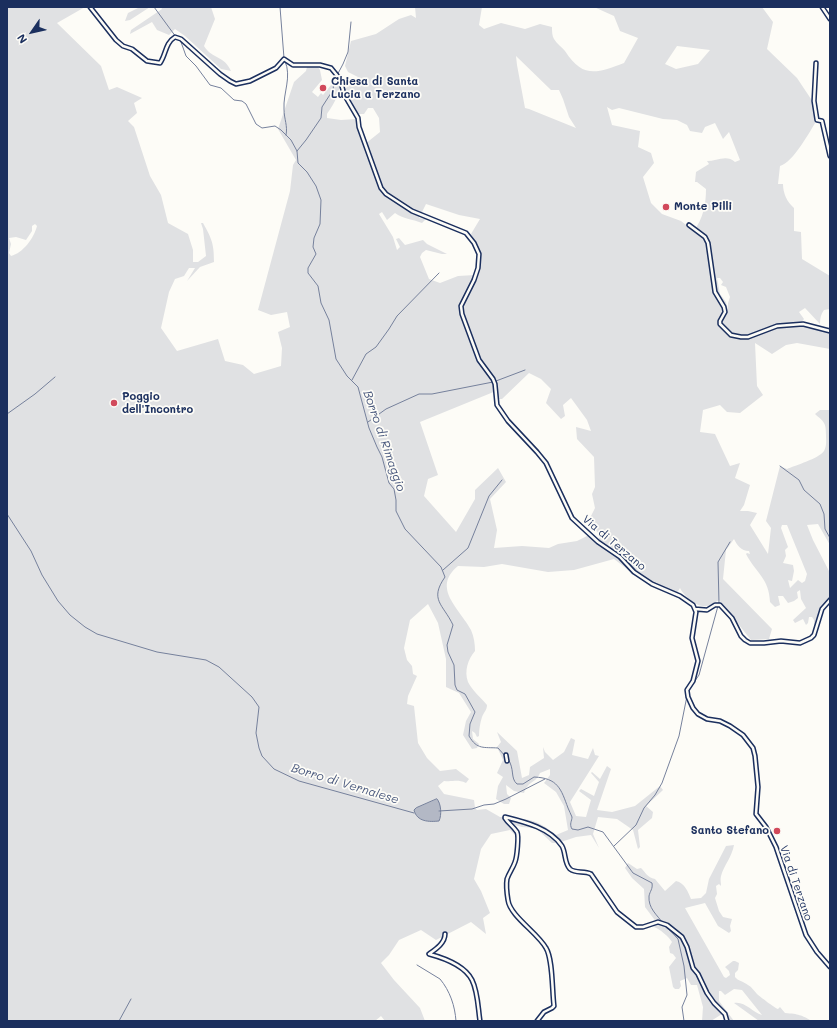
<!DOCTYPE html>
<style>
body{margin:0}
#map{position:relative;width:837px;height:1028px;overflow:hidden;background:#fdfcf7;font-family:Mali,sans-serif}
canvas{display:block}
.frame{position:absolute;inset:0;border:8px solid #1b2f5e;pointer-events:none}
.north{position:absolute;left:12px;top:12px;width:40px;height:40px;-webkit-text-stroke:3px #fdfcf7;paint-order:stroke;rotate:236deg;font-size:11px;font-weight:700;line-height:16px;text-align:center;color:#1b2f5e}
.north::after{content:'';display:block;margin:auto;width:14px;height:18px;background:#1b2f5e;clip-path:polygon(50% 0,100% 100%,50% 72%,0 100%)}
</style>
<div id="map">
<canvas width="837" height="1028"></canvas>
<div class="frame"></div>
<div class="north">N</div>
</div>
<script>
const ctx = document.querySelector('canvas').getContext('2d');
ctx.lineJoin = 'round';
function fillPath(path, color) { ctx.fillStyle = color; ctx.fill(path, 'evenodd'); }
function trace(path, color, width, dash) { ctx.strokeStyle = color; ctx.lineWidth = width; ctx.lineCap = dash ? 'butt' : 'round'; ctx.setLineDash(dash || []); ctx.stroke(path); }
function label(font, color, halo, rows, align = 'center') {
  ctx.font = font + ' Mali,sans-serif'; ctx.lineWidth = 3.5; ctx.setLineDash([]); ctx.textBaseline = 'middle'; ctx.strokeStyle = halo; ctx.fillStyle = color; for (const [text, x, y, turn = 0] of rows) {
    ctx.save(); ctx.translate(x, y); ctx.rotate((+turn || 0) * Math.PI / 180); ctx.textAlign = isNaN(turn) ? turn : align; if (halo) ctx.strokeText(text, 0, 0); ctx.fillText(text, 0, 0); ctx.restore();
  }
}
fillPath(new Path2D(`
 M7,7h78l-28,16 44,43 8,24 8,-3 25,11 -8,5 3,10 -9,8 6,6 16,49 11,19 7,28 20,11 5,16v12h5l8,-6 -3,-27 -2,-6h2c9,16 11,21 11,39l-14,5 -13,14 8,-13h-6l-5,8 -9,3 -6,13 -8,36 16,23 41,-12 7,22 18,4 11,9 27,-8 1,-18 -4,-16 12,-5 -3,-15 -16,3 -13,-5 32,-119 3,-26 3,-5 -18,-31 16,-47 12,-11 1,-4h11l2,3 2,10 -10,12 6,5 3,-4 2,2 8,-10 1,-6 3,-5c1,3 4,7 4,9 2,10 -7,24 -12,31v4l14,2 15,-1 4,18 5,7 15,-12 -1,-14 -6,-10h-5l-4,6h-6l-13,-25 13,-12 -10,-5 -3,-6 6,-25 25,-7 23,-15 12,-4 5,3 -1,-11h67l-3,18 5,4 17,-6 24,6 15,-5 12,3c0,4 0,9 2,12 3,5 8,8 11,12 18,28 32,22 59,12l14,-25 -18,-7 -6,-15 -20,-9h168l11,15 -6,27 30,29 14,21 6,21c-7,11 -24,43 -37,46l-2,18h5c0,9 4,18 11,24v23l7,1 1,27 28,17v33l-6,1c-3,4 -4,8 -4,14l-15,-16 -6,4 5,7 -4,5 30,7v18l-33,-6 -11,2 -14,9 -17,-11 2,43 6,9 -23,18 -13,-1 -7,-7 -17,5 -3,22 15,2 15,32 10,-3 -5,15 15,7 -6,20 -4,6h8l9,2 -7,12 18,29 3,-26 -5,-7 14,-55 7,3c9,-4 31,-10 37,-18 3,-5 2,-11 2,-16 0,-13 -2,-13 -11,-21l5,-4h10v135l-12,-21 -11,1 6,15 17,33v27l-8,9 -6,21 -2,2v-12l-2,-3h-3l-1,6 -2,2 -3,-6 -8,4 -2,-3 13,-12 -5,-9 -1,-9 -3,2 1,6 -4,3 -6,2 -5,-7h-5l2,9 -5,2 -5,-5c-1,-24 -14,-29 -24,-48l1,-1 3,1 -1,-3c-8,0 -12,-6 -15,-12l-8,11 -3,29 49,50 -3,10 -18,1 -32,-40c-4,2 -8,5 -12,6 -10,2 -23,-10 -27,-18l-3,5 -20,-9v-2l-1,2 -14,-9h-7l-21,-16 -40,11 -26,2 -46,-8 -18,3 -26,-1c-27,22 2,43 13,64 3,7 4,14 4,21 -7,8 -11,20 -7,31 4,8 13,16 19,23 0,5 -3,7 -5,12 -2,6 -3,13 -3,19l-2,1 -2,-4 -3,-2 1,8 6,5 -2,4 -5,1 -9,-14 3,-14 5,-9 -12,-19 -13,-6v-28l-8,-36 -10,-19 -18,16 -6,28 3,12 5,6 1,8 4,2 -9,20 -1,8 7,2 4,37 9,15 13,13 16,-2 13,10 -3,4c-9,-4 -12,-1 -22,-2l-6,5 6,8 30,6 1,8 2,2 9,-1 14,8h5l1,3 5,3c15,-10 33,2 45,12l12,-5 -4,-24 -8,-14 -12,-9 6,-8v-6l-10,4c-5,11 -11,7 -16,20l-10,-2 -8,-6 1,9 4,4 -2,6h-5l-8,-5 2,-13 5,-9 -6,-4 6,-13 -6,-13 4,-5 -4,-10 20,19 5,27 7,-3 1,-8 14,-9 -1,-11 2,5 8,8 11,-8 7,-14 4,2 -3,15 16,4 5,-11 2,7 4,1 -29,46 6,14 10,1 5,-17 -12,-9 2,-2 13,7 5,-14 -8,-9 1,-1 8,7 7,-13 4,3 -14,41 15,2 23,-6 25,-20 3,4 -17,16 7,6 -1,6 -14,12 2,17 -2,2 -5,-19 -16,-11 -19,-2 -5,17 6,14 -8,-13 -15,2 -18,6h-6l-16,-15 -14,-1 -7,-2 4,9h-5l-4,-4 -19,4 -10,15 -7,30 7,12 9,22 -7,5 3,16 -15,-12 -35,18 -15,-10 -22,10 -10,15 -8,8 13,17 26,28 5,13h-40l-4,-5 -6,5h-368zM677,46l33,4 -12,14 -22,5 -11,-5zM516,56l35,34h8l4,9 6,18 7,11 -47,-19 -4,-1 -8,-43zM607,107l5,3 7,-2 44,11 14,1 10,5 3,6 12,2 3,-6 10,-4 8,16 6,-7 11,28 -5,2c-8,-8 -19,-1 -28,-1l2,3 -13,8 -1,10h2l9,7c0,16 -3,29 -12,42l-13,-10 -19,-7 -11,-11 -8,-26 11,-14 -3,-10 -13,-6 2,-16 -28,-6zM426,204l33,11 21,4 -9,15c7,17 9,24 4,41l-17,1 -18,7 -11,-4 -9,-22 2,-4 4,-3 16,4h5l-20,-10 -4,-4 -18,5 -6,-7 -3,1 4,8 -3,3 -4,-13 -14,-23 3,-2 5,8 8,-7c8,6 17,6 27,10l4,-4 -7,-1zM35,224l2,2c-3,12 -14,27 -26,30l-2,-3 2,-9 -2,-6 7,-1 10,3 6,-9v-5zM717,278h3l3,4 -2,3 5,2 4,10 -2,6v7l-2,-8 -6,-8zM529,373l12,6 10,10 -5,14 15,16 4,-3 -2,-11 8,-7 16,22 4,11 -15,-4 1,12 17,18 1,30 -3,7 3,14 -7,14 13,14 -5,6 -7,-7 -12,6 -19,3 -9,4 -27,-2 -28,2 3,-18 -7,-31 16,-17 -8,-14 -23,22v9l-19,33 -32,-36 4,-17 10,-4 -18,-53 76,-31 -1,8h7zM782,525h5l20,49 -2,7 -3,2 -4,-3 -8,8 -2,-8 4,1 2,-10 -1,-6 -10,-2 3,-7 -1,-6 3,-3 -7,-19z
 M140,7h10l-20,13 -5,1 3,-8z
 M161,7h50l4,12 -11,27c9,14 20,9 27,25l-10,-2 -36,-33 -10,-7 -6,6 -12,-5 -5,-8 -22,12 1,-4 31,-21z
 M734,845c-2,12 -10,20 -13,31 -1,4 0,6 0,10l-2,-2 -3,2 1,8 -2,4 4,13 4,6 9,2 -2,7 1,5 -2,2 -11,-7 -13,-23 -20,5 39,69 2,1 4,-3 -1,-4 -4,-4 8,-6h2l4,2 -1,7 -3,3v4c3,4 8,4 13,8 4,2 6,6 9,9 2,2 18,14 21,15l2,-2 5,6c14,1 16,2 27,8h-53l-25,-18c11,-2 18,9 28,12l-20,-25 -8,-1 -9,6 -4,-4h-2v10l15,20h-10l-2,-7 -11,7h-9l1,-14 -6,-22h-6l-4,-7 -7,3 1,5 -2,3h-4l-2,-2 -4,-20 7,-9 -3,-4 -3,-1 -1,-6 3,-5c-3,-5 -12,-13 -18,-15l-1,-2 4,-2 -12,-16 -1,-18 -12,-11 -7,-10 3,-5 9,6 4,-1c5,5 6,9 14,11l10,12 11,-10c9,2 12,11 15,18l10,-1 5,-5 3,-14 17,-33z`), '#e0e1e3');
const water = new Path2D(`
 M437,799c4,4 5,16 2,22 -10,1 -22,1 -25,-11l2,-2z`);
fillPath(water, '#b3b8c5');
trace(water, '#76819c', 1);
trace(new Path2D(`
 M154,7l22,30
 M280,7l4,51
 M178,39l3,3 5,14 10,10 14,19 11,3 13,12 8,1 4,3 10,20 6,4 13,-2 6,4 10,10 6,11 1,12 9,9 9,14 5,14 -1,24 -6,14 -1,9 3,7 -8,14v5l10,13 3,17 8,17 7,39 11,17 11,11 11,41 8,19 5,10 7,26 5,6 2,11v11l9,18 36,38 4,10c-16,23 -2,27 8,48l-6,20 1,7 6,13 1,20 2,5 8,4 10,18 -5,12 -1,12c8,14 15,11 29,12l8,9
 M285,61c7,16 -2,32 -1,48 0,10 4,17 2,26
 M297,151l9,-11 15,-22 1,-11 11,-17 1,-9 9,-17 5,-12 3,-30
 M352,380l14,-26 10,-7 13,-18 8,-13 42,-43
 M496,381l29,-11
 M7,414l28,-20 20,-17
 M368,422l18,-13 33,-15h13l61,-12
 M780,466l19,14 5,10 16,14 4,10 1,15 5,9
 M7,514l24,37 11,24 16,26 12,14 15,12 12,7 60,18 49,8 13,7 33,30 7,10 -3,26 3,15 3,8 12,13 25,12 115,32
 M443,570l25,-22 21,-52 13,-16
 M719,603l-1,-41 12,-20
 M688,691l11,-16 19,-69
 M508,759c7,10 2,19 9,25h6l11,-7c24,1 27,12 34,31 1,3 3,6 4,9 0,4 -3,7 0,12l6,1 10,-3 15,5 30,41 19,10c1,6 -2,8 -3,13 -1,12 8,19 14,27
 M439,811l33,-2 12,-4 10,-1 12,-5 39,-20
 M614,846l22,-21 8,-17 11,-13 7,-12 17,-47 8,-40
 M665,925l13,14 6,27 3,29 -5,12 2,14
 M417,965l23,14c10,12 15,27 16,42
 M119,1021l12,-22`), '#76819c', 1);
const minor = new Path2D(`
 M90,7l26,33 7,6 9,3 15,12 13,2c6,-8 5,-20 15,-26l6,2 39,35 10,7 6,3 14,-3 26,-13 8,-9 9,6h27l11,3 9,11 4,15 14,24 1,9 22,61 5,6 26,17 54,22 8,10 5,11 -1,14 -4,12 -13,26 1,8 17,46 14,19 2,5 2,21 11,16 29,31 9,11 26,55 26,24 22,15 14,15 18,12 28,12 13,9 3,7 -4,26 6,23 -5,20 -6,9 1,7 5,11 5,6 9,5 13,2 10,5 13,9 10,13 2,8 3,31 -2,27 10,13 10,20 30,88 11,17 13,15
 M822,7l8,12
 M816,63l-2,38 3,19 5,1 8,35
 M689,225l16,12 3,6 7,49 9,15 1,5 -5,9v3l11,11 10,2h7l29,-11 26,-2 27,7
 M695,609l12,1 8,-5h5l12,13 9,18 4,4 5,3h14l17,-2 19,2 11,-5 3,-3 8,-26 8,-9
 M506,755l1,6
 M505,817c20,5 45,11 57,29 4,7 2,17 8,23 6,5 14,1 21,5l26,38 19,15h7l15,-5 9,3 15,12 5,10 6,21 5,6 9,19 7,10 11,11 2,7
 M505,818c3,5 8,8 12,14 2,4 0,25 -2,30 -2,6 -6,11 -8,17 -1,6 0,15 1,21 2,16 30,33 38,48 7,11 6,43 8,58l-2,2 -8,4 -7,9
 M445,934c0,9 -9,15 -16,20 15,4 36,12 43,26 6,12 6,28 8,41`);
trace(minor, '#1b2f5e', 5.5);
trace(minor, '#fdfcf7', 2.5);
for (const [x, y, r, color] of [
 [323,88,4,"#d1495b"],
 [666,207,4,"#d1495b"],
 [114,403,4,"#d1495b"],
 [777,831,4,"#d1495b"]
]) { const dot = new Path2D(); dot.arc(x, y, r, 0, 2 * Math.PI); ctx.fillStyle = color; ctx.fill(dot); trace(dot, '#fdfcf7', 1.5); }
label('bold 11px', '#1b2f5e', '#fdfcf7', [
 ["Chiesa di Santa",331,82],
 ["Lucia a Terzano",331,95],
 ["Monte Pilli",674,207],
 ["Poggio",122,397],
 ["dell'Incontro",122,410],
 ["Santo Stefano",769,831,"right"]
], 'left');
label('11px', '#1b2f5e', '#fdfcf7', [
 ["Via di Terzano",614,543,40],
 ["Via di Terzano",796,883,71]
]);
label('italic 12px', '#49587d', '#fdfcf7', [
 ["Borro di Rimaggio",384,441,71],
 ["Borro di Vernalese",345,784,17]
]);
</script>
